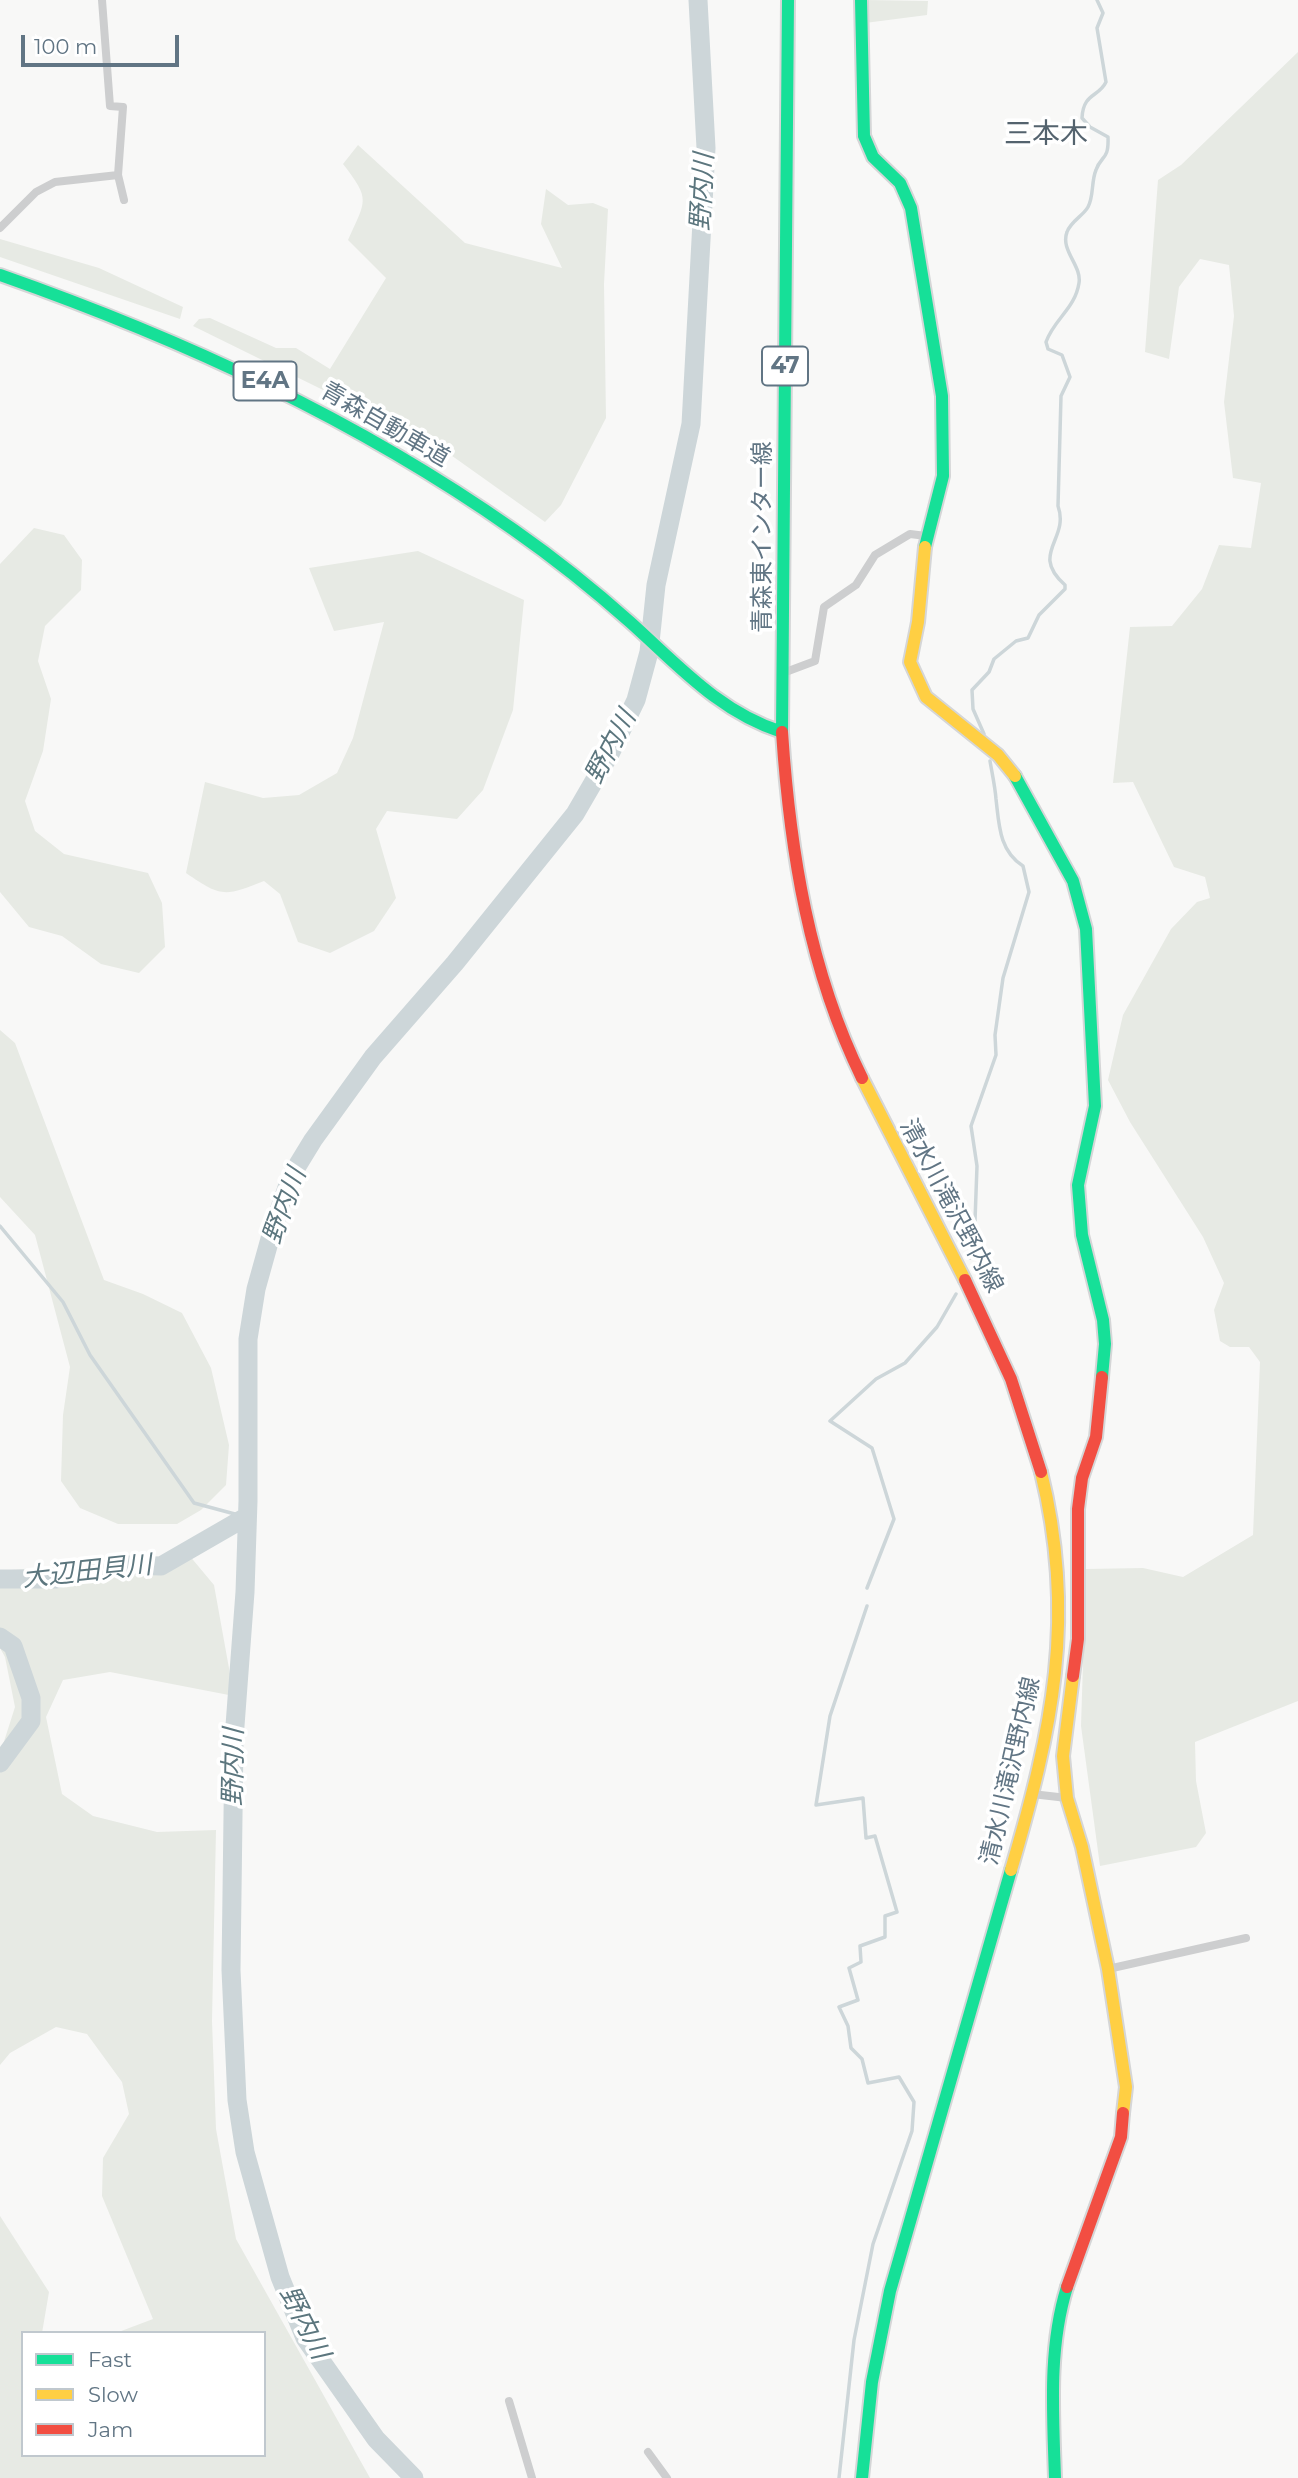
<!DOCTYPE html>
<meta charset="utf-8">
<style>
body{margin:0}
#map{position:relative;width:1298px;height:2478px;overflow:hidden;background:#f8f8f7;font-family:Montserrat,sans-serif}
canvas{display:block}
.legend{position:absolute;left:21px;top:2331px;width:245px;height:126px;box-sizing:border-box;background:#fff;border:2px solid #c0c8ce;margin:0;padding:9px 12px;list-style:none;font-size:21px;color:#617584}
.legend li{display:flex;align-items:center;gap:14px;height:35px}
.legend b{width:35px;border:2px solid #c0c8ce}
.scale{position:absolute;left:21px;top:35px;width:158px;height:32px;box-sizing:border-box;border:4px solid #617584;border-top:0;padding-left:9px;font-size:21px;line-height:24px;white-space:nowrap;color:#617584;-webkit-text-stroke:5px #fff;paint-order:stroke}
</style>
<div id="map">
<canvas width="1298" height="2478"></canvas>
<ul class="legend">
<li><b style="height:9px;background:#16e098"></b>Fast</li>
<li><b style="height:9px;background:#ffcf43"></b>Slow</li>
<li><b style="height:9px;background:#f24e42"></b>Jam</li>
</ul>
<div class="scale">100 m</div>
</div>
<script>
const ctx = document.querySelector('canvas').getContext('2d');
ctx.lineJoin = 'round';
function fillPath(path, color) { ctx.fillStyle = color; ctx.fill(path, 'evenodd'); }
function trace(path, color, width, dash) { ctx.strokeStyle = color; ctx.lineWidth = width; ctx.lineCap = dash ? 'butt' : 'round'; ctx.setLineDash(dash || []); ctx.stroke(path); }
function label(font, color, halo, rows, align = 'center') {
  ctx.font = font + ' Montserrat,"Noto Sans JP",sans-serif'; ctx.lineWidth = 7; ctx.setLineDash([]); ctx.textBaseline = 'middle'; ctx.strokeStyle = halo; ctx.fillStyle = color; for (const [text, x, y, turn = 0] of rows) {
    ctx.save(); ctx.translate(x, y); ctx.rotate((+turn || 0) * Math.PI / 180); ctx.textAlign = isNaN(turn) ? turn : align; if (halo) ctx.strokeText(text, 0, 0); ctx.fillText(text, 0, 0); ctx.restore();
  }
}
fillPath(new Path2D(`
 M866,0l62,1 -1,14 -62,8z
 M1298,52v1649l-103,41 1,39 10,52 -10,14 -96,19 -19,-140 5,-157 57,-1 40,9 70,-42 7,-173 -11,-15h-19l-10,-6 -6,-31 10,-27 -21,-46 -73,-115 -22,-42 15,-65 48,-86 26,-27 13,-4 -5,-21 -31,-10 -41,-85 -20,1 17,-156 42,-1 30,-37 17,-44 32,3 10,-65 -28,-5 -9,-76 10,-86 -5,-51 -29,-6 -21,28 -10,72 -24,-7 13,-172 23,-15z
 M358,145l107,98 97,25 -21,-44 5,-35 22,16 25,-2 15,6 -4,75 2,134 -45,87 -16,17 -104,-74 -248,-122 6,-7 11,-1 66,30h20l34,21 56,-91 -38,-38c18,-40 23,-40 -5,-76z
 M0,239l99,29 84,39 -3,12 -180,-62z
 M34,528l30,7 18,25 -1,30 -36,36 -7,35 13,38 -8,52 -18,50 10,30 29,23 84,19 14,30 3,44 -26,26 -38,-9 -39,-28 -33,-9 -29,-35v-328z
 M418,551l106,49 -11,110 -30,80 -26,29 -70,-8 -11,18 20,69 -22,33 -44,22 -32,-11 -18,-48 -16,-13c-40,16 -43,16 -78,-8l19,-91 58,16 36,-3 38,-22 16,-35 31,-116 -50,9 -25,-63z
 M0,1030l15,13 89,237 39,14 39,19 29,55 18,77 -3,40 -25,25 -24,14h-59l-38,-16 -19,-27 2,-66 7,-48 -35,-132 -35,-38z
 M189,1555l25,30 20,111 -124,-24 -47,8 -17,37 16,77 31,22 64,16 59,-2 -4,191 4,108 20,110 134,239h-370v-262l49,76 -7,41h-19v122h241v-122h-148l37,-14 -51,-123 1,-38 26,-44 -7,-32 -35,-48 -31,-7 -46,26 -10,12v-311l15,-47 -10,-50 -5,-9v-77z`), '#e7eae4');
trace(new Path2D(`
 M984,734l-11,-25 -1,-19 17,-18 5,-13 22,-18 12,-3 11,-23 26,-26v-4c-36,-32 5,-45 -7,-79l3,-110 9,-19 -8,-22 -14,-6 -2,-7c8,-23 29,-33 33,-59 3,-17 -19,-33 -12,-51 4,-11 16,-16 21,-25 6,-11 3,-25 8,-37 5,-15 13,-9 12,-33l-18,-10 -8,-9c1,-25 17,-21 24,-36l-9,-54 6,-15 -6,-13
 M0,1226l63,76 27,53 104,148 52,14
 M970,1258l4,-10 3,-82 -6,-40 25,-71 -1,-20 8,-57 26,-86 -6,-26c-24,-15 -24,-42 -27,-67 -1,-13 -4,-26 -6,-38
 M867,1588l27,-69 -22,-71 -42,-27 46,-42 29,-16 32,-36 19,-33
 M839,2478l15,-138 19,-96 39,-113 2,-29 -15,-25 -31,6 -6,-24 -11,-11 -3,-22 -9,-19 19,-7 -9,-32 12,-6 -1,-16 25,-9v-21l12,-4 -22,-76 -9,2 -3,-40 -47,7 14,-89 37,-110`), '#cdd6d9', 3.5);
trace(new Path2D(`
 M0,1579h56l72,-14 33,1 85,-49
 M0,1637l13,9 18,52v23l-31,42
 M414,2478l-38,-39 -71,-101 -25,-61 -35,-125 -8,-52 -6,-130 3,-231 11,-147 3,-91v-162l8,-50 17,-61 18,-52 22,-36 60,-83 82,-94 120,-149 36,-62 25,-52 13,-48 7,-67 35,-161 15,-276 -8,-148`), '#cdd6d9', 19);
const fast = new Path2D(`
 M861,0l3,136 9,21 27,26 11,25 31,188 1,80 -18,71
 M0,275c182,64 356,144 514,255 40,28 79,59 116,92 48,43 89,90 152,110
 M782,732l6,-732
 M1015,776l58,105 13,48 9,177 -17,79 4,50 21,85 2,24 -3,33
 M862,2478l10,-96 18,-91 121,-421
 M1055,2478c-2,-64 -7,-130 12,-191`);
const slow = new Path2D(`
 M925,547l-7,75 -8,40 16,35 72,58 17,21
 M862,1078l103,202
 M1073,1676l-10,80 4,42 15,49 26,122 18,118 -3,26
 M1011,1870c41,-140 66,-252 30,-398`);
const jam = new Path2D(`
 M782,732c8,119 27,238 80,346
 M965,1280l46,99 30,93
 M1073,1676l5,-37v-130l4,-31 14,-41 6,-60
 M1067,2287l54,-150 2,-24`);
trace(fast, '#d5d6d7', 16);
trace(slow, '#d5d6d7', 16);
trace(jam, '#d5d6d7', 16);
trace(new Path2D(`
 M102,0l8,106 13,1 -5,68
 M0,228l36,-36 19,-10 63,-7 6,25
 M783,673l32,-12 9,-54 32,-22 19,-30 35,-21 16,2
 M1032,1794l35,4
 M1108,1969l138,-31
 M509,2401l23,77
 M648,2452l19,26`), '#cdcecf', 8);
trace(fast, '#16e098', 12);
trace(slow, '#ffcf43', 12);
trace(jam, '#f24e42', 12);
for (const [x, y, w] of [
 [785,366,46],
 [265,381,63]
]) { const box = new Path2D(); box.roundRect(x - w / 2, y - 19.5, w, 39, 5); ctx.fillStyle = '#fff'; ctx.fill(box); trace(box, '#617584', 2); }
label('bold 23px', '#617584', null, [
 ["47",785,366],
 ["E4A",265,381]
]);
label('24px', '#617584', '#fff', [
 ["青森自動車道",385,425,30],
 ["青森東インター線",763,537,-90],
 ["清水川滝沢野内線",951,1206,62],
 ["清水川滝沢野内線",1011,1771,-77]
]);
label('italic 26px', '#5c767e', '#fff', [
 ["野内川",703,192,-87],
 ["野内川",611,747,-62],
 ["野内川",285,1206,-70],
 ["大辺田貝川",87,1572,-6],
 ["野内川",234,1767,-89],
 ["野内川",304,2323,63]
]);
label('28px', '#54636e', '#fff', [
 ["三本木",1046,135]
]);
</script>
